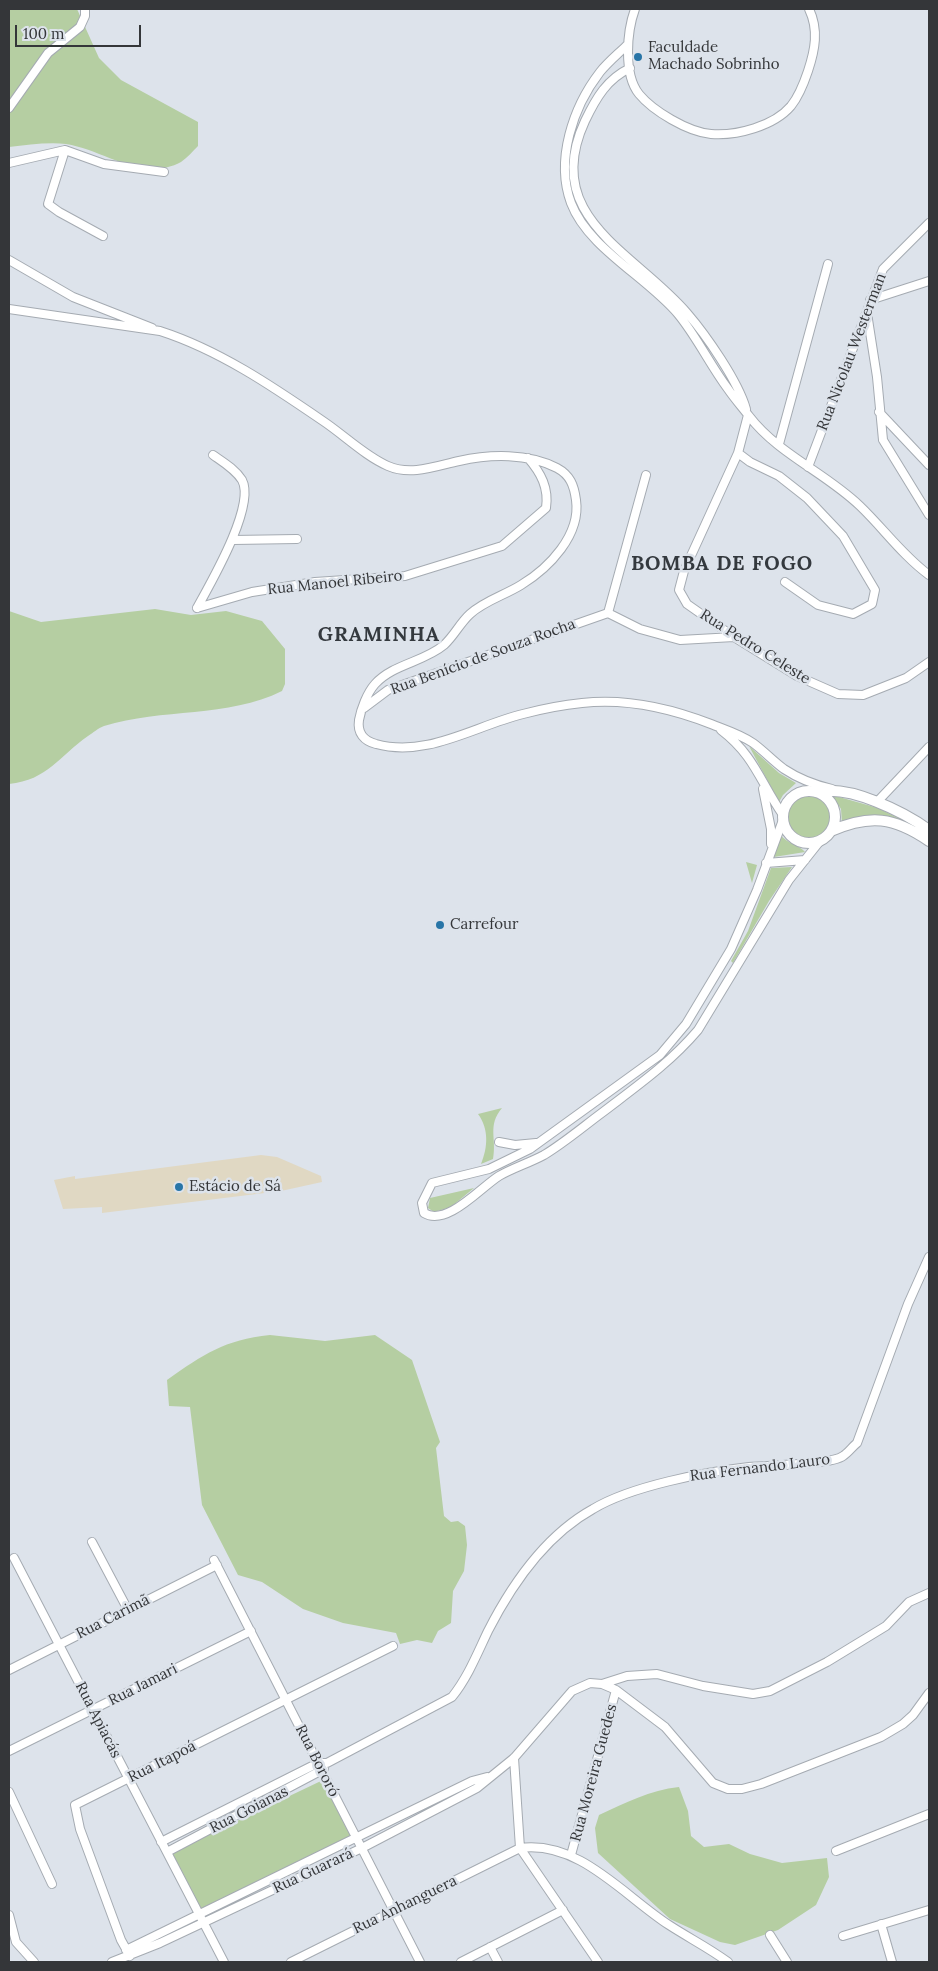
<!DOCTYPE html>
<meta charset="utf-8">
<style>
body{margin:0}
#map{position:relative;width:938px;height:1971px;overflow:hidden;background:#dde3eb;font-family:Lora,serif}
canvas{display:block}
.frame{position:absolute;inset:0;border:10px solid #343639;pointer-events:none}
.scale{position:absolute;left:15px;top:25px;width:126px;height:22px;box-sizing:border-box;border:2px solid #343639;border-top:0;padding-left:6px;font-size:15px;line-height:18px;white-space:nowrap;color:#343639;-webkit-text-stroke:4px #dde3eb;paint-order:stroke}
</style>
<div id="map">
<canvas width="938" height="1971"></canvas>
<div class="frame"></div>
<div class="scale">100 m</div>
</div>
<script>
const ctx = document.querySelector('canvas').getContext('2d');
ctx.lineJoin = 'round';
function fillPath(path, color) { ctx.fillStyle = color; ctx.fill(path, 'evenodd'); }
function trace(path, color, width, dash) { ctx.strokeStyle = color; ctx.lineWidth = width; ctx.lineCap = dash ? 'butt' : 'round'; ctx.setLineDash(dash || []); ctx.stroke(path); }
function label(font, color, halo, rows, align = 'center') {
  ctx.font = font + ' Lora,serif'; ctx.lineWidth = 5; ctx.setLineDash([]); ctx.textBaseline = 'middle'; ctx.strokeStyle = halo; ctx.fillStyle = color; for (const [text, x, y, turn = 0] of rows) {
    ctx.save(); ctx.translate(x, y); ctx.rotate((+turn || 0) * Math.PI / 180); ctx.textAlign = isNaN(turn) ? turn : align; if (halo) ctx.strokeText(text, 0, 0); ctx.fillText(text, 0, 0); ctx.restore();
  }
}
fillPath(new Path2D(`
 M261,1155l16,2 44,19 1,6 -41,9 -179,22v-6l-39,2 -9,-29 21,-4v3z`), '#e0d8c3');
fillPath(new Path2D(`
 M9,9h68l22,49 22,22 77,42v24c-5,5 -11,12 -17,16 -39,21 -76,-12 -115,-18 -18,-2 -39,1 -57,3z
 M155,609l36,6 35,-4 36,10 23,28v35l-3,7c-54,27 -120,17 -178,35 -6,2 -11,7 -16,10 -29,20 -40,44 -79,48v-173l32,11z
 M749,746l30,27 17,10 -13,12 -4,7z
 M832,795l46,13 34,17 -70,-2 -1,-14z
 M786 818a22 22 0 1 1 44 0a22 22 0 1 1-44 0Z
 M780,834c7,10 21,12 25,18l-31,5z
 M746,862l11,3 -5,18z
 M792,867l-23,34 -36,62 -2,-2 17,-30 23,-63z
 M502,1108c-15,18 -5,30 -9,51l-12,5c7,-17 8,-35 -3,-50z
 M474,1188l-23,19 -17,5 -6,-4 2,-10z
 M270,1335l55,6 50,-6 37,25 28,82 -4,6 8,68 7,6 7,-1 7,5 2,19 -3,26 -11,20 -2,32 -13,8 -6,12 -15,-3 -17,4 -4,-11 -53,-10 -40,-14 -41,-27 -24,-7 -36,-70 -12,-98 -21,-1 -2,-26c37,-26 57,-40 103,-45z
 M323,1780l33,57 -157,75 -29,-59z
 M679,1787l9,24 3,25 13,11 25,-3 21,10 32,9 45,-5 2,19 -13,28 -38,25 -43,15 -15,-3 -50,-23 -72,-66 -3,-25 4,-13c26,-12 51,-25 80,-28z`), '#b5cea2');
const minor = new Path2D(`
 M635,9c-8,22 -12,65 4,85 14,17 49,38 72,40 26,2 63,-8 80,-28 8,-10 13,-23 17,-35 7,-21 11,-41 1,-62
 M627,45c-9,9 -19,17 -27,27 -27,35 -45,88 -29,131 17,45 76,74 107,111 19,23 32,51 50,75 6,9 14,18 21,27 29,38 77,57 111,90 24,23 42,49 69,69
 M630,68c-23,11 -34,30 -45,53 -45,97 50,131 102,192 19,22 51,68 59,96
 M9,108l39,-55 32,-26 5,-11v-7
 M65,150l-17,54 11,8 44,24
 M9,163l56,-13 39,14 60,8
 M9,260l64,37 79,31
 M870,300l59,-19
 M9,309l151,22c59,19 112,55 163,90 21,14 42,35 65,45 23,10 48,0 71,-5 31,-7 69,-8 98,7 13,7 17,17 19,32 5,35 -27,68 -55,85 -16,10 -37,16 -51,29 -10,9 -16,22 -26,31 -20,17 -51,19 -69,39 -8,9 -14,25 -16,36 -2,13 5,21 17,24 51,14 98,-18 147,-30 19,-5 39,-9 59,-11 44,-5 88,5 129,21 15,6 29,10 42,19 11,8 20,18 31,26 15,10 31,16 48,20
 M867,313l10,64 6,63 46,75
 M879,412l50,53
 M748,415l-10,38 -54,118 -5,19 8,14 47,33 63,39 41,18 25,1 43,-17 23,-16
 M779,444l49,-180
 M738,453l12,9 29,14 28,22 36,38 32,54 -3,14 -19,10 -35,-9 -33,-23
 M808,467l75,-198 46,-46
 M233,540l64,-1
 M197,608l55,-16 63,-10 90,-6 97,-30 44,-38c3,-20 -5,-35 -18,-50
 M197,608c13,-24 59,-102 45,-128 -7,-11 -19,-18 -29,-25
 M608,613l38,-138
 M608,613l32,16 40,11 54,-3
 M364,708l24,-18 220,-77
 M721,730c34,26 39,52 62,85
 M763,789l8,40v15
 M877,802l52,-55
 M783,820l-26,70 -26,59 -45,75 -26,31 -130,94 -41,20 -57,14 -10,20 2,10c23,14 57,-26 75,-37 14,-8 30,-13 45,-21 20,-12 40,-29 59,-43 34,-26 67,-49 95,-82l91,-150 31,-39
 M766,863l39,-3
 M499,1142l16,3 21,-2
 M92,1542l36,68
 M14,1558l210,404
 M214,1560l206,402
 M9,1670l208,-105
 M602,1684l25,-8 30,-2 46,12 50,8 17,-3 57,-29 59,-36 23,-24 20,-9
 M9,1751l242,-120
 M514,1758l6,90 78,114
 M9,1792l43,92
 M161,1842l157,-79h9l125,-66c16,-20 25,-43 36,-66 24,-47 58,-96 105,-122 38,-23 112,-37 156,-42 19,-2 82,-2 94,-11 5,-3 9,-9 14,-13l51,-139 21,-47
 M836,1851l93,-37
 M167,1852l157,-83
 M571,1855l45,-165
 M9,1915l7,27 18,20
 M881,1924l11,38
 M770,1935l17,27
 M843,1936l86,-26
 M490,1947l8,15
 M126,1950l346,-169 15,-4
 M130,1956l-9,-16 -41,-111 -5,-24 318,-159
 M112,1962l48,-19 202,-95 115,-60 37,-30 58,-67 18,-8 12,1 14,6 49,37 48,56 15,6h14l19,-5 120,-47 22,-13 10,-9 16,-22
 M291,1962l229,-114c59,-8 104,48 149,77 20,13 40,23 59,37
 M461,1962l102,-52`);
const major = new Path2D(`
 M783 817a26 26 0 1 1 52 0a26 26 0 1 1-52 0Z
 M819,792c31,-7 85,20 110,38
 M831,831c39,-17 63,-14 98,10`);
trace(minor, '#a5abb2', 10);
trace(major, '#a5abb2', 12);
trace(minor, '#fff', 8);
trace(major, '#fff', 10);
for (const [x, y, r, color] of [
 [638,57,5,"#2875a7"],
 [440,925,5,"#2875a7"],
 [179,1187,5,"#2875a7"]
]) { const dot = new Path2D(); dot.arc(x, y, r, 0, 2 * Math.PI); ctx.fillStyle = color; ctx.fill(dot); trace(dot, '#dde3eb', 2); }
label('15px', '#343639', '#dde3eb', [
 ["Faculdade",648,48],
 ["Machado Sobrinho",648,65],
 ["Carrefour",450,925],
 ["Estácio de Sá",189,1187]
], 'left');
label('15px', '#343639', '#dde3eb', [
 ["Rua Nicolau Westerman",852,352,-69],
 ["Rua Manoel Ribeiro",335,583,-6],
 ["Rua Pedro Celeste",755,647,32],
 ["Rua Benício de Souza Rocha",483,657,-20],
 ["Rua Fernando Lauro",760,1468,-7],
 ["Rua Carimã",113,1617,-27],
 ["Rua Jamari",143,1685,-27],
 ["Rua Apiacás",98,1720,63],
 ["Rua Bororó",317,1761,63],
 ["Rua Itapoá",162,1762,-27],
 ["Rua Moreira Guedes",594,1773,-75],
 ["Rua Goianas",249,1810,-27],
 ["Rua Guarará",313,1871,-25],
 ["Rua Anhanguera",405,1905,-26]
]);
ctx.letterSpacing = '1px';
label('bold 20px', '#34393e', '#dde3eb', [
 ["BOMBA DE FOGO",722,564],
 ["GRAMINHA",379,635]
]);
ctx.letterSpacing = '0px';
</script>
